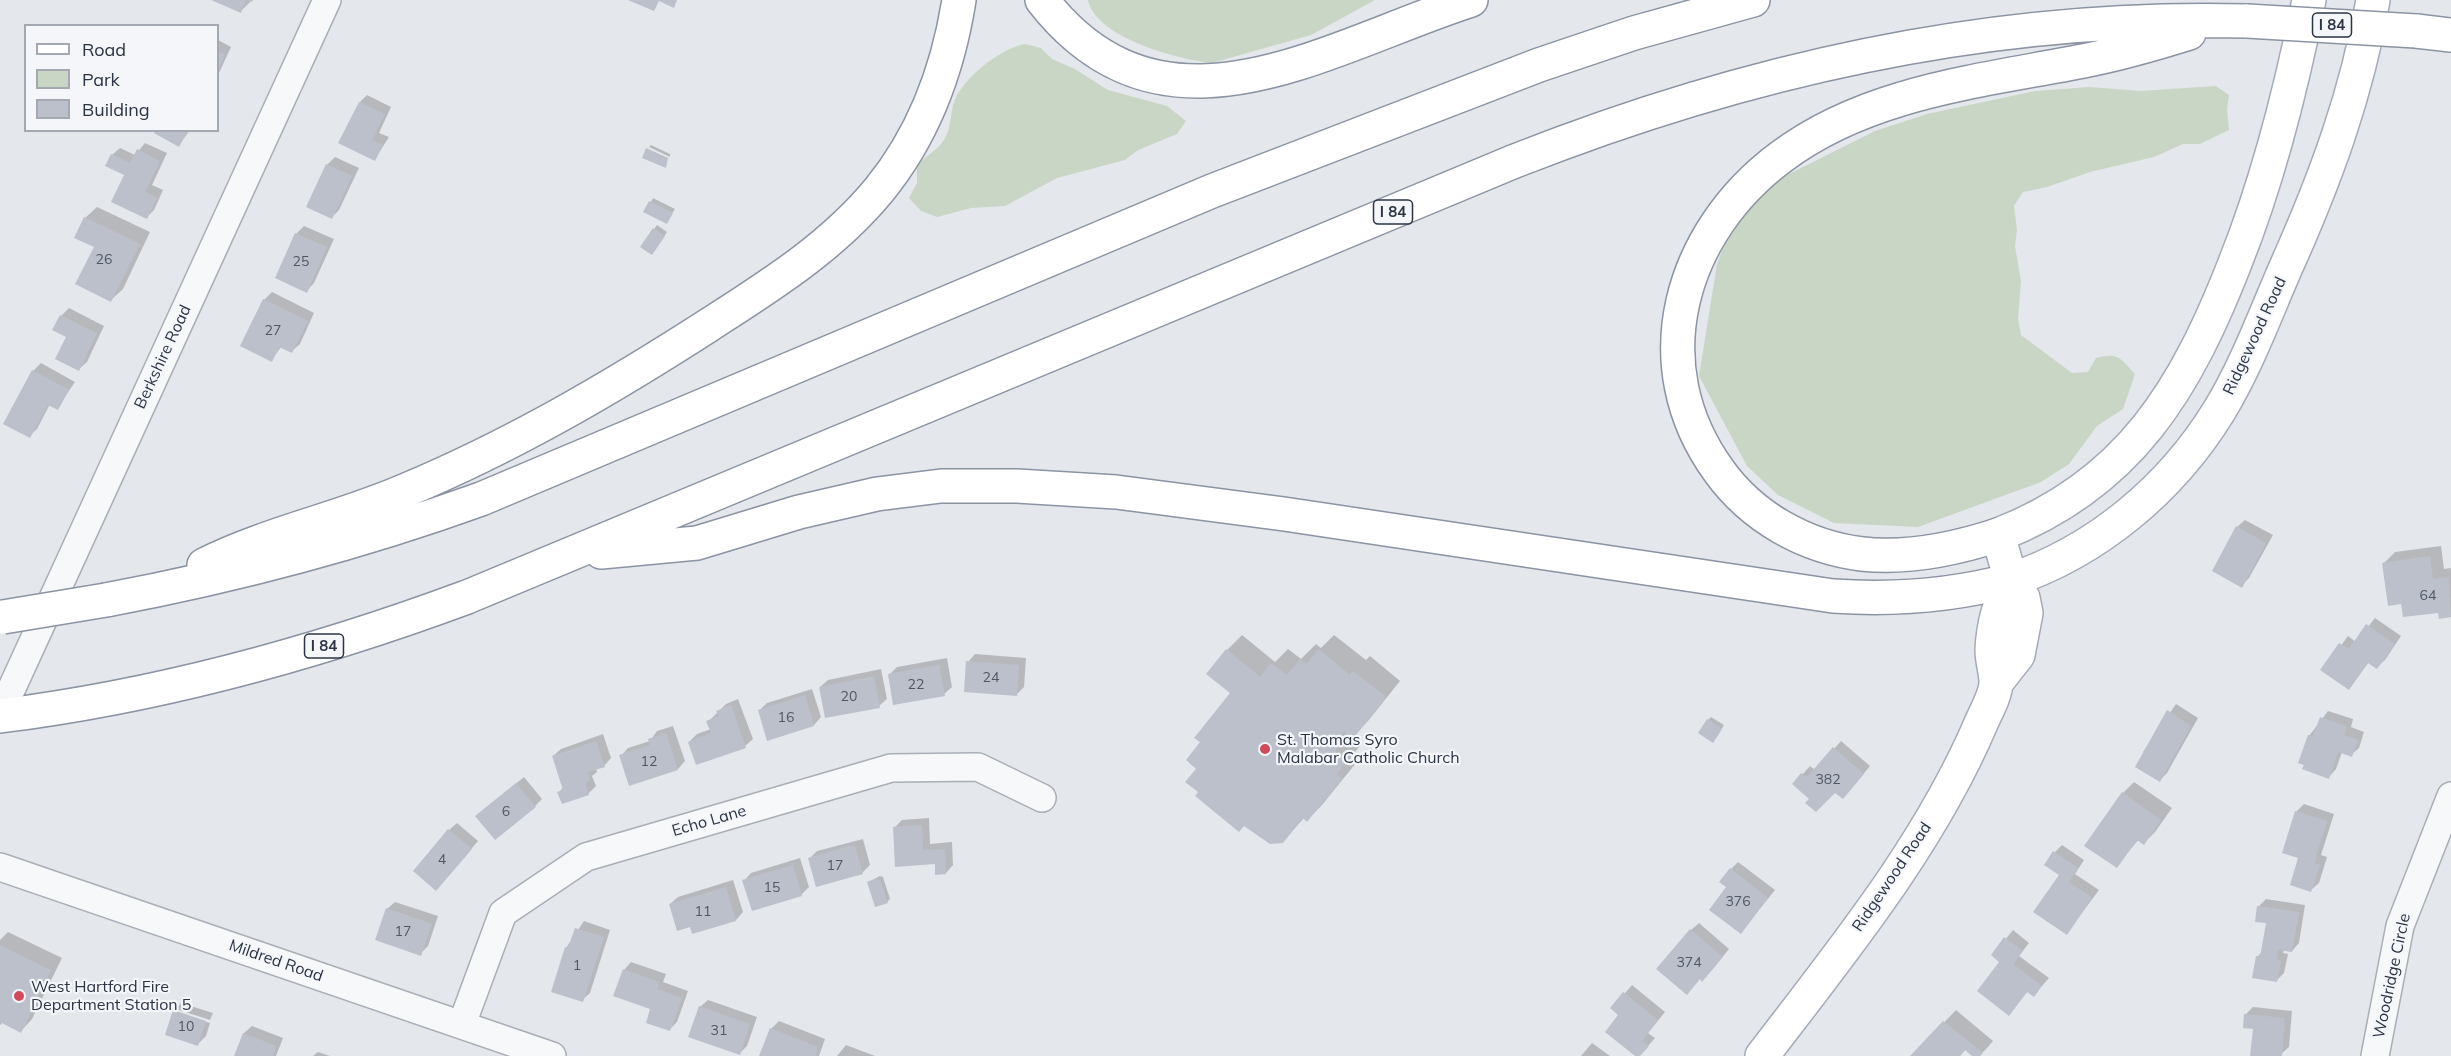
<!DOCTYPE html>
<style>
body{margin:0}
#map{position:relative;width:2451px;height:1056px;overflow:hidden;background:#e4e7ec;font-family:Mulish,sans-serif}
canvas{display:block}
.legend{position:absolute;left:24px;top:24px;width:195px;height:108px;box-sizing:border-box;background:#f4f6f9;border:2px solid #a4a8b1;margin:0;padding:8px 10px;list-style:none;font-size:18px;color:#2b3445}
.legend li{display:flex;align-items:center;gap:12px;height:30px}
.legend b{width:30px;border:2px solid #a4a8b1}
</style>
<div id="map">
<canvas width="2451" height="1056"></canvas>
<ul class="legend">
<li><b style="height:8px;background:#fff"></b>Road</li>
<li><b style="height:16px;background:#c9d6c5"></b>Park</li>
<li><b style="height:16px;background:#bbc0ca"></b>Building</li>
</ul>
</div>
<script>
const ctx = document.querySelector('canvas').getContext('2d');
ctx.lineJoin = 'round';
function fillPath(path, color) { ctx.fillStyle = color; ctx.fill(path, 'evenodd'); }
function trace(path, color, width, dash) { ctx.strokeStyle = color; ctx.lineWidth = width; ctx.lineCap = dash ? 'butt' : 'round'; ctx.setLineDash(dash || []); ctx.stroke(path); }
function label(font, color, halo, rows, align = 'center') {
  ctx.font = font + ' Mulish,sans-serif'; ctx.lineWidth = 4.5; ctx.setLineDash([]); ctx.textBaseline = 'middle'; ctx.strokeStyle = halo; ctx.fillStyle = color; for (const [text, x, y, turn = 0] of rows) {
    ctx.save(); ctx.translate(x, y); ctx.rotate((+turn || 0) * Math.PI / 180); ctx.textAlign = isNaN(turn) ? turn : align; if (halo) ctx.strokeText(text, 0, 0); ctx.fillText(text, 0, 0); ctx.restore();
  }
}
fillPath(new Path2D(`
 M1088,0h287l-64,35 -99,28c-35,-4 -116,-25 -124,-63z
 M1025,44l16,4 11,11 23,10 33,21 59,16 19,15 -9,13 -39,16 -13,10 -68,18 -52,28 -34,2 -34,9 -16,-6 -12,-13 8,-15v-17c7,-10 17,-13 24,-22 10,-12 9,-26 12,-39 7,-25 47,-57 72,-61z
 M2216,86l13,9 -2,15 2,20 -29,14h-17l-29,13 -64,15 -43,15 -24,5 -9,14 3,24 -2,16 6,35 -3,38 3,16 51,38 16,-1 8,-14c23,-6 24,0 39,16l-12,35 -26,17 -28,38 -28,18 -123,45 -84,-4 -56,-28 -31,-29 -48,-90 18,-112 6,-16 20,-32 22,-23 22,-18 88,-44 52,-17 108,-23 55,-4 50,4z`), '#c9d6c5');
fillPath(new Path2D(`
 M215,0h37l-11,11z
 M218,40l13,7 -13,28z
 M367,95l24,12 -12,26 10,4 -14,22 -15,-57z
 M157,130h33l-11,15z
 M145,143l22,10 -15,32 11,5 -9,20 -8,8 -20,-44 -14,-19 8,-7 15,7z
 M651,145l19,9v3l-21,-10z
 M335,157l24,11 -20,42 -7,7 -5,-52z
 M653,198l22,11 -9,13 -21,-10z
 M97,207l53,25 -27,57 -12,11 -26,-82z
 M657,225l10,7 -12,18 -13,-3z
 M304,226l30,13 -20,44 -7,8 -30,-13 19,-44z
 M272,292l42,21 -14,31 -8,7 -10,-5 -11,14 -7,-60z
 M69,308l35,18 -17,36 -8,7 -18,-53z
 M41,363l34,19 -18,26 -7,-4 -13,25 -8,7 -24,-13 28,-52z
 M2245,520l28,15 -24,43 -8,8 -4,-59z
 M2441,546l3,23 7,-1v48l-11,2 -1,-7 -37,-8 -19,-39 12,-12z
 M2375,618l26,18 -16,24 -8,7 -8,-5 -20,26 -26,-18 25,-34 8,6z
 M1242,635l33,27 13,-13 13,10 15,-15 5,4 13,-13 32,25 4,-4 30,25 -32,40 -15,16 -3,-3 1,5 9,7 -10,12 6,5 -34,42 -15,15 -3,-2 -22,24 -82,-50 -2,-24 4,-26 30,-50 -5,-42z
 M975,654l51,4 -2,29 -8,8 -48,-33z
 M947,658l5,29 -8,7 -55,-19 8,-8z
 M881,669l6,30 -8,7 -59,-19 8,-7z
 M812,689l9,28 -7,8 -55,-14 8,-8z
 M738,699l15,40 -8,7 -56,-4 8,-8 14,-5 -3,-7 18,-18z
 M2176,704l22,14 -31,55 -8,8 -16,-29z
 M2328,711l25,8 -2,8 13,5 -5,16 -8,7 -9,-3 -6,17 -7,8 -23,-13 3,-28z
 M1711,717l13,8 -8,13 -8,-18z
 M673,726l12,35 -7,8 -57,-13 7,-8 22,-7 7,-10z
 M603,734l8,24 -7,8 -8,2 1,4 -5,4 4,10 -8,8 -29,-2 5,-5 -11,-31 8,-7z
 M1841,741l29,25 -20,24 -15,1 -24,8 -17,-15 16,-18 5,4z
 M524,777l18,22 -7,7 -50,3z
 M2134,782l38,26 -17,24 -11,11 -5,-4 -23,28 7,-74z
 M2304,804l30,10 -13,41 6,2 -8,26 -8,7 -11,-33 -4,-45z
 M929,818l1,26 22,-2 1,23 -7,8 -51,-46 7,-7z
 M457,823l21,18 -34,40 5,-51z
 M863,839l7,26 -8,8 -53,-14 8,-8z
 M2062,845l22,15 -9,14 24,16 -32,43 -6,-59 -6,-22z
 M800,858l9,29 -8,8 -57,-14 7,-8z
 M1738,862l37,28 -34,42 -13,-45 3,-18z
 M880,876l3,1 7,22 -3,3 -19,-20z
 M733,880l10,32 -7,8 -43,12 -2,-6 -21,-22 8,-7z
 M2266,899l39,6 -6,38 -7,8 -8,-1 -1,3 5,1 -4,19 -7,7 -20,-23 6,-6 5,-29 -11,-2 2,-14z
 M395,902l43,14 -10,30 -8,8 -33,-45z
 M584,921l26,9 -20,63 -8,7 -16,-52z
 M1699,923l30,26 -19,23 -19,-42z
 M2013,930l16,13 -10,13 30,22 -15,17 -6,-4 -19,23 -7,-52 -9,-7z
 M8,932l54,26 -30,61 -11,12 -18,-9 -3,3v-85z
 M631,962l35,12 -3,8 25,9 -11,31 -7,7 -46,-59z
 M1632,985l33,27 -17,21 7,5 -16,18 -19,-41 -8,-7z
 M708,1000l49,17 -10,29 -8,8 -39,-47z
 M181,1003l32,10 -3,7 -34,-11v4l34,10 -4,13 -8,8 -24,-33z
 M2253,1007l39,4 -3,36 -10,9h-27l2,-28 -8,-14z
 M1956,1010l37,31 -5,6 -9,9 -13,-7 -6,7h-48z
 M779,1021l46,18 -6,17h-58l10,-27z
 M252,1026l31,12 -7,18h-41l9,-23z
 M1592,1043l18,13h-29z
 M846,1045l29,11h-38z
 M318,1052l12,4h-17z`), '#0003');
fillPath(new Path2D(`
 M211,0h42l-1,2 -6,-2 -5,13z
 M628,0h49l-3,8 -15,-7 -5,10z
 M218,51l7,4 -7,15z
 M359,102l26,12 -13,26 11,5 -8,16 -37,-18z
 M155,130h33l-9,17 -25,-14z
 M646,148l22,10 -2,10 -24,-10z
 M137,149l23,12 -15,31 12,6 -10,21 -36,-17 13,-27 -19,-9 6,-12 19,9z
 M326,164l26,12 -20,43 -26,-12z
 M649,201l24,12 -6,11 -24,-12z
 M84,217l56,27 -29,58 -36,-18 19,-37 -20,-9z
 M653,228l12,8 -13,19 -12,-8z
 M295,233l32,14 -20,46 -32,-15z
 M263,299l45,22 -16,32 -13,-6 -7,15 -32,-16z
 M60,315l37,18 -18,38 -24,-12 11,-22 -14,-7z
 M32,370l37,20 -11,20 -10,-5 -18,33 -27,-14z
 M2236,526l30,17 -24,45 -30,-17z
 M2430,556l3,23 16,-2 2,40 -12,2 -1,-6 -35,4 -2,-13 -13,2 -6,-43z
 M2366,624l29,20 -18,25 -9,-6 -19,27 -29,-20 19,-27 10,6z
 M1226,649l34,28 11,-14 16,12 13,-16 7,5 11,-15 32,26 3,-4 33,26 -33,42 -9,-8 -10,12 3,11 9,8 -10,12 6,5 -35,43 -4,-4 -20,25 -13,1 -26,-18 -5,6 -44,-36 3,-4 -13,-10 11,-13 -10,-9 14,-18 -6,-4 36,-45 -24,-19z
 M966,661l53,4 -2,31 -53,-4z
 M939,665l6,31 -52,9 -5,-31z
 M874,676l6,32 -55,10 -6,-31z
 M805,695l9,31 -47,15 -9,-31z
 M731,705l15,43 -50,17 -8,-23 23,-9 -5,-12 13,-5 -3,-5z
 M2167,710l24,16 -31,56 -25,-15z
 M2320,717l27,10 -3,8 14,5 -6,17 -14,-5 -9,27 -27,-10 2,-4 -6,-2 10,-28 5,1z
 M1707,719l15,10 -9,14 -15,-10z
 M666,733l12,37 -49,16 -10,-31 31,-10 -2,-6z
 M596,741l9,26 -17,5 2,8 -5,3 4,12 -27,9 -5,-12 6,-2 -11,-34z
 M1833,747l31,27 -21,25 -8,-6 -19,19 -11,-9 4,-4 -17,-15 9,-11 6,4z
 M516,783l20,24 -41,33 -20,-24z
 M2122,792l39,28 -17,25 -7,-5 -20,28 -33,-22z
 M2295,811l32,10 -13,42 6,2 -9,27 -21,-7 8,-27 -16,-5z
 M922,825l1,25 22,-1 1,25 -11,1v-11l-40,3 -2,-40z
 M448,829l24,20 -36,42 -23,-20z
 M849,846h6l8,28 -47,13 -8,-29z
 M2053,851l25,17 -9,14 23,16 -25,37 -34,-23 26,-37 -15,-10z
 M793,865l9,31 -50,15 -10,-31z
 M1730,868l38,30 -27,36 -32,-24 17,-23 -7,-5z
 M875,879l5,1 8,23 -13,4 -8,-25z
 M726,887l10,34 -44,13 -2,-7 -13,4 -8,-27z
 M2257,906l42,6 -7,40 -14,-2 -1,10 4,1 -4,21 -25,-4 4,-22 4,1 6,-34 -11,-1z
 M386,908l46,16 -11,32 -46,-16z
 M575,928l29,9 -21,65 -32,-10 14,-45 3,1z
 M1690,929l33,28 -21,25 -2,-3 -13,16 -31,-26z
 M2004,937l19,14 -10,13 29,22 -8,11 -7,-5 -18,24 -32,-25 22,-29 -8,-7z
 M0,945l51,25 -30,63 -21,-11z
 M623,969l36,13 -2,7 25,9 -12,33 -24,-8 4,-14 -37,-13z
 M1623,992l35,28 -16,21 7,5 -9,10h-5l-30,-24 13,-17 -8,-7z
 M699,1006l51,18 -10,31 -52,-18z
 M173,1010l33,11 -8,25 -33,-11z
 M2244,1014l41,4 -3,38h-32l3,-27 -10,-1z
 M1943,1021l40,32 -3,3h-8l-7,-6 -5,6h-50z
 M770,1028l48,19 -3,9h-56z
 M243,1033l33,13 -3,10h-39z`), '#bbc0ca');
const minor = new Path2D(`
 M0,714l327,-714
 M0,867l552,189
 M462,1024l41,-111 83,-56 305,-89 87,-1 64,31
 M2375,1056l25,-130 51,-130`);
const major = new Path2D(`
 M1996,683l22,-28 8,-42 -3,-15 -12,-18 -13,-45c132,-51 188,-147 237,-272 34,-85 56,-173 74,-263
 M1762,1056c81,-106 168,-212 220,-335 5,-11 14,-27 14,-39 0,-10 -4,-21 -4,-32 1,-23 8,-49 19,-70 86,-29 160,-91 208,-169 27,-44 46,-96 67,-144 39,-87 71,-173 87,-267`);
const highway = new Path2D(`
 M1042,0c121,156 283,47 429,0
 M2416,31l35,4
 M1998,535c-43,14 -91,24 -136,19 -57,-7 -110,-37 -143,-83 -78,-107 -39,-239 62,-314 86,-65 200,-76 302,-96 36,-7 71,-17 106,-28
 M601,552l96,-9 102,-31 78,-18 64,-8h76l99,6 168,22 549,82c60,4 119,0 178,-16
 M204,565c64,-32 135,-46 200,-74 108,-45 207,-103 305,-166 62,-40 123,-78 170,-135 45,-55 69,-120 80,-190
 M106,600c128,-24 253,-57 375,-101l731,-308 327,-126 95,-32 119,-33
 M0,716c160,-20 316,-63 467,-119l1048,-436c233,-92 480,-147 732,-140`);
trace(minor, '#a9aeb7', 30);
trace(major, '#a3abb8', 36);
trace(highway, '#8b94a3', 36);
trace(minor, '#f7f8fa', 27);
trace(major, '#fff', 33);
trace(highway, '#fff', 33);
const highwayBridge = new Path2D(`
 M2247,21l169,10
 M3,617l103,-17`);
trace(highwayBridge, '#8b94a3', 36, []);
trace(highwayBridge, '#fff', 33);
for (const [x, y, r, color] of [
 [1265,749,6,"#d1495b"],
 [19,996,6,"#d1495b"]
]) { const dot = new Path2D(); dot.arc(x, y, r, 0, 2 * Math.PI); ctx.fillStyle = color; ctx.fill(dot); trace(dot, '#f4f6f9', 2); }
label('14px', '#4f5766', null, [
 ["26",104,260],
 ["25",301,262],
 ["27",273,331],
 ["64",2428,596],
 ["24",991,678],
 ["22",916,685],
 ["20",849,697],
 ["16",786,718],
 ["12",649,762],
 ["382",1828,780],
 ["6",506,812],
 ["4",442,860],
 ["17",835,866],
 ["15",772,888],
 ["376",1738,902],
 ["11",703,912],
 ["17",403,932],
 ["374",1689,963],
 ["1",577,966],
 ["10",186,1027],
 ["31",719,1031]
]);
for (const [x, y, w] of [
 [2332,25,39],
 [1393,212,39],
 [324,646,39]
]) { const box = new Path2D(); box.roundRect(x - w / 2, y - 12, w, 24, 4.5); ctx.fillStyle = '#f4f6f9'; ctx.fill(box); trace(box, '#2b3445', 1.5); }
label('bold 15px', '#2b3445', null, [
 ["I 84",2332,25],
 ["I 84",1393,212],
 ["I 84",324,646]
]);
label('16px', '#2b3445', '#f4f6f9', [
 ["Ridgewood Road",2255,336,-65],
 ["Berkshire Road",163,357,-65],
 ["Echo Lane",709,821,-16],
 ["Ridgewood Road",1892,877,-56],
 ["Mildred Road",276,961,19],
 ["Woodridge Circle",2392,976,-78]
]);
label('16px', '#2b3445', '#f4f6f9', [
 ["St. Thomas Syro",1277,740],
 ["Malabar Catholic Church",1277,758],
 ["West Hartford Fire",31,987],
 ["Department Station 5",31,1005]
], 'left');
</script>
